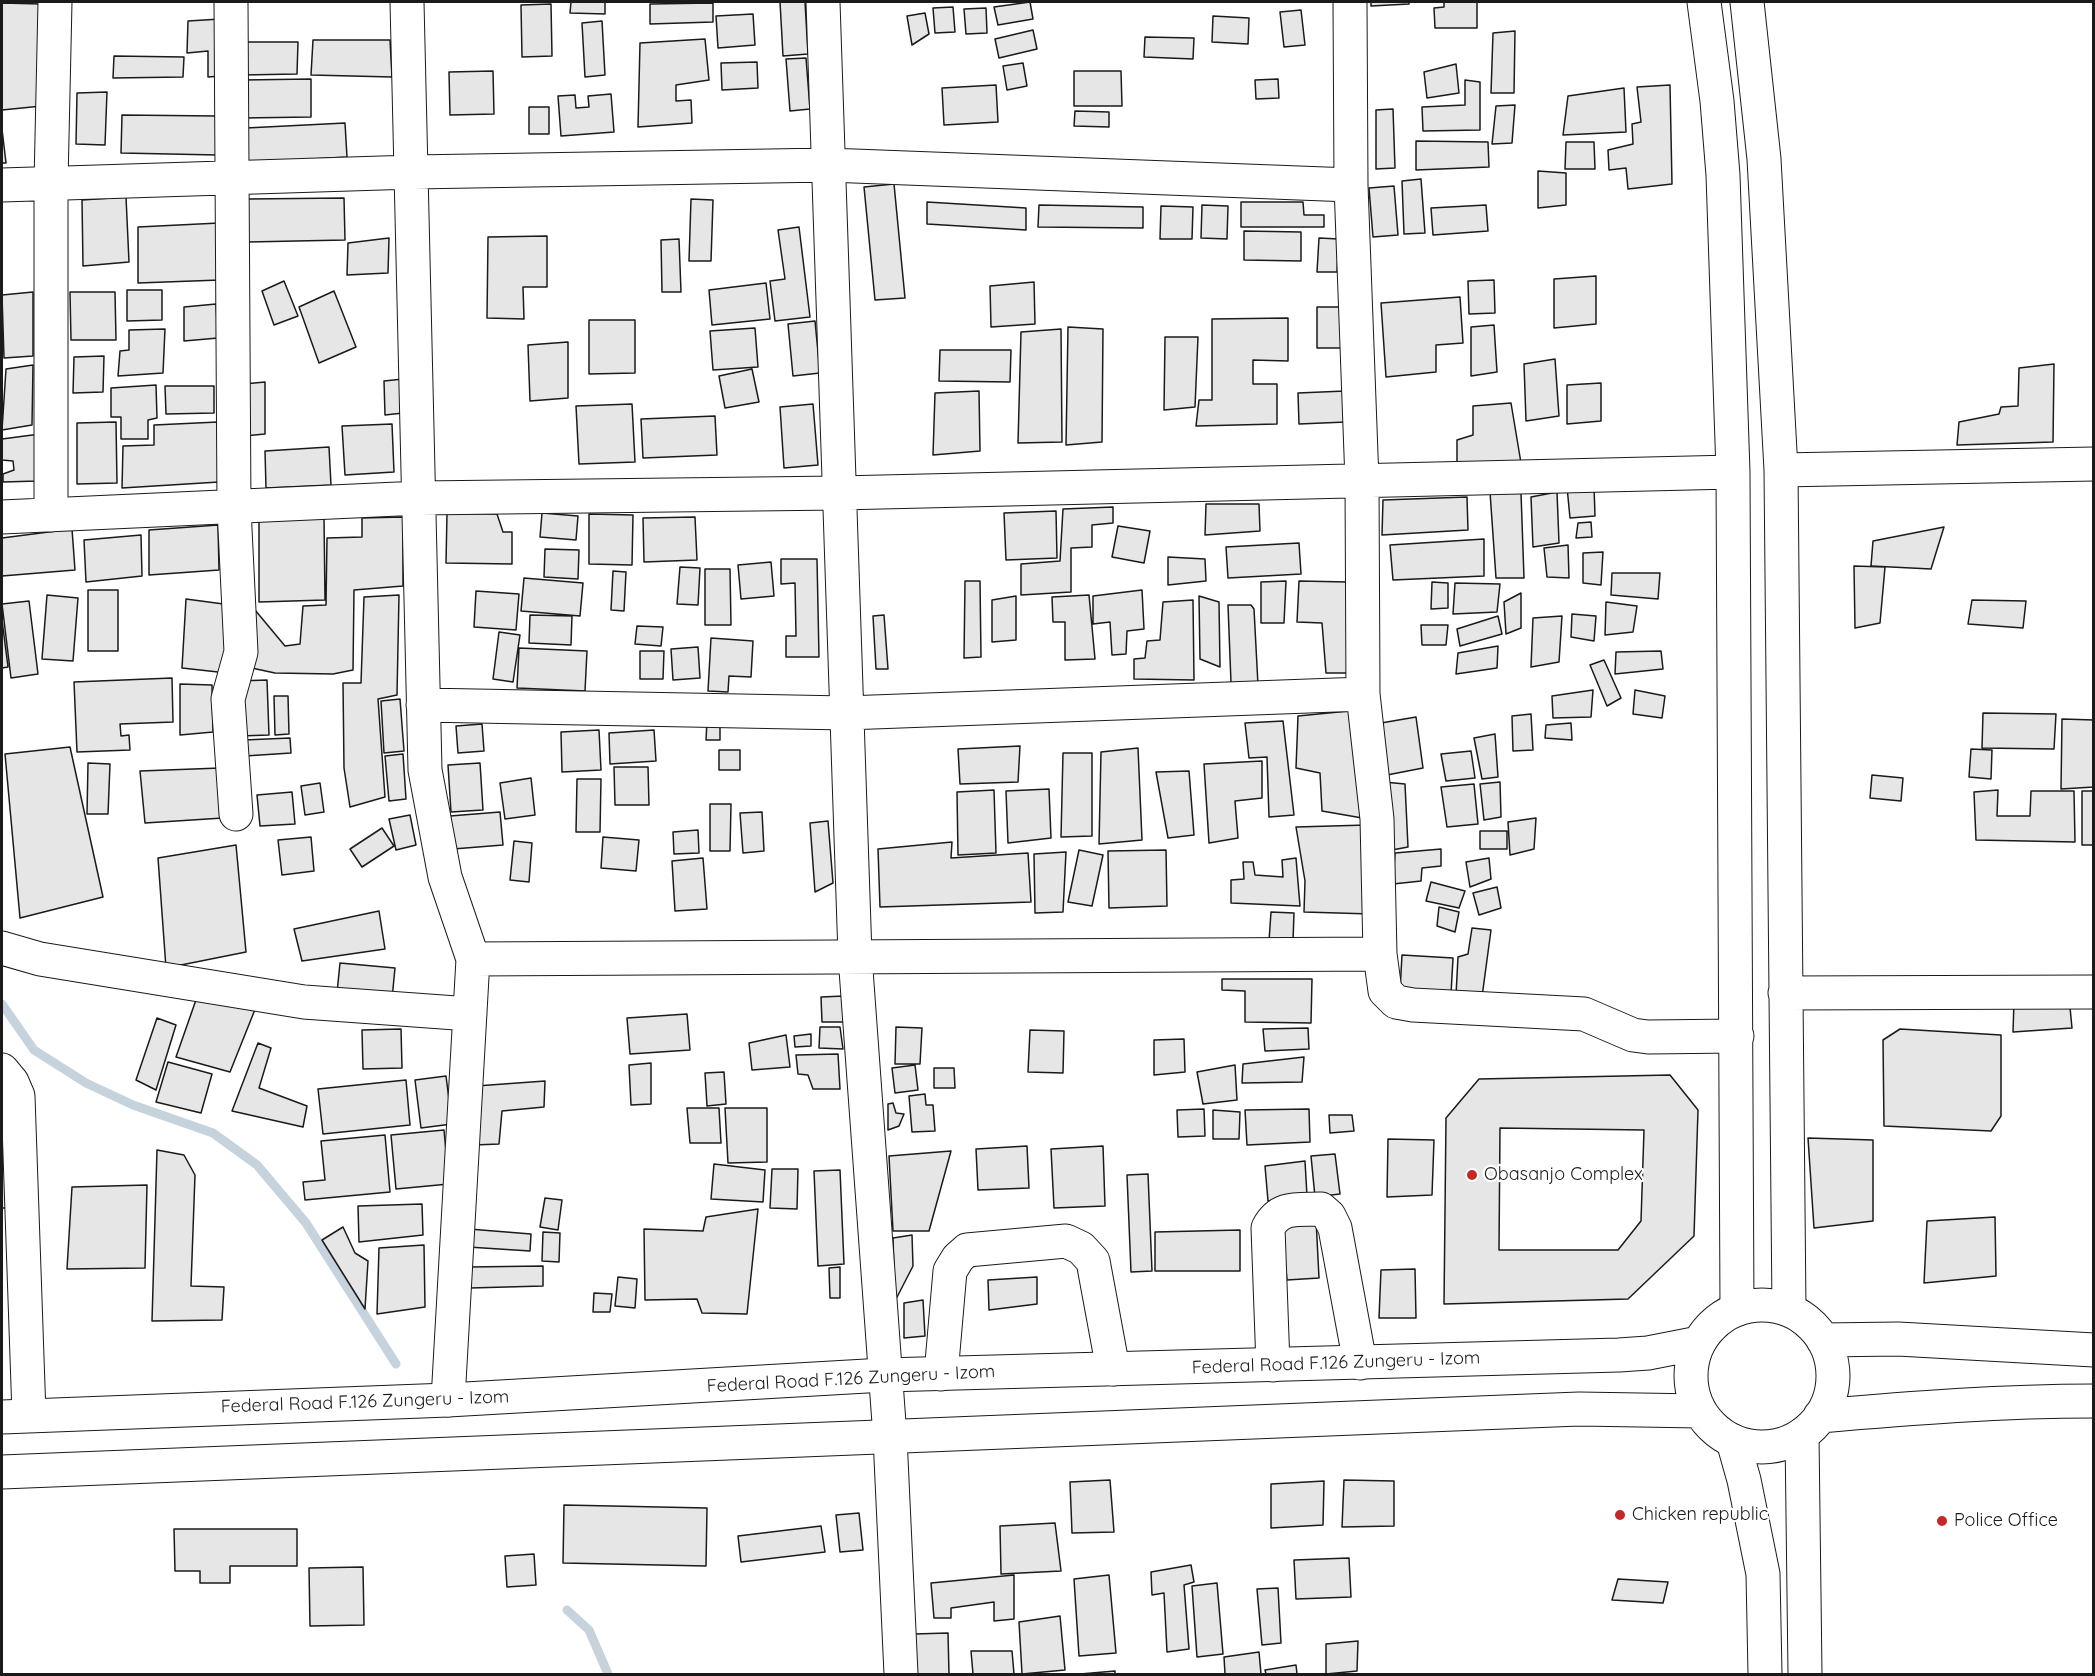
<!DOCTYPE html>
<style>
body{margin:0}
#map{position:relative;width:2095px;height:1676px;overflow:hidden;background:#fff;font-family:Quicksand,sans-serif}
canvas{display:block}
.frame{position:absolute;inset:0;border:3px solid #1a1a1a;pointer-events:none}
</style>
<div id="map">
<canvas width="2095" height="1676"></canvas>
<div class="frame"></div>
</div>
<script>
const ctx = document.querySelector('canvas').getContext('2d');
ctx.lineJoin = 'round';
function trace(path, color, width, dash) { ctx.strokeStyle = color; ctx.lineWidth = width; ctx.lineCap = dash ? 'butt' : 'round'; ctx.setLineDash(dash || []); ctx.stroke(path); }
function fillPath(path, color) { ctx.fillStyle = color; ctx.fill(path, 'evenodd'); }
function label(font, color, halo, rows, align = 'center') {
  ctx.font = font + ' Quicksand,sans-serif'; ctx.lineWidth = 4.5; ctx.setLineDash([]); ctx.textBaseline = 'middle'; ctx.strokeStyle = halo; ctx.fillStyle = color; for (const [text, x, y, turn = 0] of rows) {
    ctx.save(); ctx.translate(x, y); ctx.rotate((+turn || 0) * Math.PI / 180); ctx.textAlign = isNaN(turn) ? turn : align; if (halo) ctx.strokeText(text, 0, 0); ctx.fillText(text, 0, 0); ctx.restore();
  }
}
trace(new Path2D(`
 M2,1004l32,46 52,33 47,22 80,28 44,32 49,58 90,141
 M567,1610l22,20 19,44`), '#c6d2dc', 9);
const building = new Path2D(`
 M571,2h34v12l-35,-1z
 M780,2h25l3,52 -25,2z
 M1030,2l3,17 -35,6 -4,-18z
 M1371,2h38v2l-38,2z
 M1444,2h33v26h-42l-1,-20 10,-1z
 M2,3l39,1 1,102 -40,4z
 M713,3v19l-63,2v-20z
 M551,4l1,52 -30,1 -1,-52z
 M953,7l2,25 -20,1 -2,-25z
 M986,8l1,25 -21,1 -2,-25z
 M1301,10l4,35 -21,2 -4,-35z
 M925,13l4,21 -17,11 -5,-29z
 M753,14l2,31 -37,3 -2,-32z
 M1213,16l36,2 -1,26 -36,-2z
 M220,19l1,57 -13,1v-26l-21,2 1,-32z
 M602,21l3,54 -20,2 -3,-54z
 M1033,30l4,19 -38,9 -4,-19z
 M1515,31l-1,62h-23l2,-60z
 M1145,37l49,1 -1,21 -49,-2z
 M705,39l4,41 -33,5v16l15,-1 1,23 -54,4 2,-84z
 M313,40h77l2,37 -81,-2z
 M242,42h56l-1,32 -55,1z
 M114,56l70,1 -1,20 -70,1z
 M806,58l4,51 -20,2 -4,-52z
 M757,62l1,26 -36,2 -1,-27z
 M1023,63l4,23 -20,4 -4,-24z
 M1456,64l3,29 -32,5 -3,-26z
 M493,71l1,43 -44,1 -1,-43z
 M1074,71h47l1,35h-48z
 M311,79v38l-69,1v-38z
 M1278,79l1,19 -23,1 -1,-19z
 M1465,80l15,2v48l-57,1 -1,-24 43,-2z
 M996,85l2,37 -54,3 -2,-37z
 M1670,85l2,99 -44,5 -2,-21 -17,2 -1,-20 25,-6 -1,-20 9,-2 -4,-35z
 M1624,88l2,44 -63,3 5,-39z
 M107,92l-2,53 -29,-1 1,-51z
 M611,94l3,38 -53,4 -3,-40 17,-1 1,13 13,-1 -1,-11z
 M1515,105l-3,38 -20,1 4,-38z
 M529,107h20v27h-20z
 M1393,109l2,59 -19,1v-59z
 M1075,111l34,1v15l-35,-1z
 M122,115l94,1 1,39 -96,-2z
 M345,123l2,34 -103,6 2,-35z
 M2,129l4,34h-4z
 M1416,141l72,1 1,25 -73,3z
 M1566,142h28l1,27h-30z
 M1538,171l28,2v32l-28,3z
 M1421,179l4,54 -21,1 -2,-53z
 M894,184l11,114 -30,2 -11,-113z
 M1394,186l4,49 -25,2 -4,-49z
 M126,197l3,65 -46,4 -1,-66z
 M344,198l1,42 -97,2v-43z
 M691,199l22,1 -2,61h-22z
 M927,202l99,6v22l-99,-6z
 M1241,202h62l1,13h20v12h-83z
 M1039,205l104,2v21l-105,-1z
 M1202,205l26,1 -1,33 -26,-1z
 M1486,205l2,26 -55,4 -2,-27z
 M1161,206l32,1 -1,32h-32z
 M219,223l1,57 -82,3v-56z
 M799,227l11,90 -35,4 -5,-40 15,-2 -7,-49z
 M1244,231l57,1v29l-57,-1z
 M547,236v51h-24l1,32 -37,-1 1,-81z
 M389,238l-1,35 -41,2 1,-32z
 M1319,238l20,1 -2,33h-20z
 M679,239l2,53h-19l-1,-52z
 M1596,276v48l-42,4v-49z
 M1494,280l1,33 -26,1 -1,-33z
 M284,281l14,35 -24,9 -12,-34z
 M1034,282l1,42 -44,3 -1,-41z
 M766,283l4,36 -58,6 -3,-35z
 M127,290h35v30l-35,1z
 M334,291l22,56 -37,16 -20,-56z
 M33,292v64l-29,2 -2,-63z
 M70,292h45l1,48h-45z
 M1460,297l3,46 -27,2v27l-50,5 -5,-74z
 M216,304l2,34 -34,3v-34z
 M1317,307h25v41h-25z
 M1288,318v43l-35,-1v24h24v40l-81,2 3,-26h13v-81z
 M589,320h46v53l-46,1z
 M815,321l5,52 -27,3 -5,-52z
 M1494,325l3,47 -26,4v-49z
 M1068,327l35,2 -1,113 -36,3z
 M755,328l3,39 -45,3 -3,-39z
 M165,329l-2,44 -45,3 2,-25 9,-1v-20z
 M1061,329l1,113 -44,1 3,-111z
 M1165,337h33l-3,70 -31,3z
 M568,342v56l-38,3 -2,-56z
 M940,350h71l-1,32 -71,-1z
 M104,356l-1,36 -30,1 1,-36z
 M1555,359l4,57 -33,5 -2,-57z
 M2054,364l-1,78 -96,3 2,-23 40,-8 2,-7 17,-1 1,-38z
 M33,365l-1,60 -30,5 4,-61z
 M752,369l7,33 -34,6 -6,-32z
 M403,379v34l-18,2 -1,-34z
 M265,382v52l-21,2v-52z
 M1601,383v38l-34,3v-39z
 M156,385l1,33 -9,2v19h-27v-22h-10v-29z
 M165,386h49v27l-48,1z
 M979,391l1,60 -47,4 2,-62z
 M1345,391l1,31 -47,2 -1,-31z
 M1511,403l10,60 -64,2v-25l16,-5v-29z
 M632,404l3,58 -56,2 -3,-58z
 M813,404l5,61 -34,3 -4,-61z
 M715,416l2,39 -74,3 -2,-39z
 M116,422l1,61 -40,1v-61z
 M218,422l1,60 -97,6 1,-42 31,-1v-20z
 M392,424l2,48 -49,3 -3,-49z
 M40,434l-2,47 -35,1v-8l11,-4 -1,-9 -11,-1v-21z
 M329,447l2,38 -65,3 -1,-37z
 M1594,486l1,30 -25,2 -3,-31z
 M1490,492l31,1 3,85h-28z
 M1557,492l2,51 -26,4 -2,-50z
 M1467,497l1,33 -86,5 1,-35z
 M1206,504h53l1,27 -55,4z
 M1113,507v16l-21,2v22l-21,1v44l-50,3v-31l39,-3 3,-52z
 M1056,511l1,47 -51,2 -2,-47z
 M447,513l50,1 6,18h9v32l-66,-1z
 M542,513l36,3 -2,24 -36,-3z
 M589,514l44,1 -1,50 -43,-1z
 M259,517h65l1,83 -66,2z
 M403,517v69l-49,4 -1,80 -20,4 -58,-1 -28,-6 8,-57 30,36 15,-2 3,-38 23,-1 1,-67 35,-1v-19z
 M695,517l2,43 -53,2 -1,-44z
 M1591,522l1,15 -16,1 2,-15z
 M218,525l1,45 -70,5v-45z
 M1118,526l32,5 -6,32 -32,-6z
 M1944,527l-13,42 -60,-3 2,-25z
 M72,529l3,41 -73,6v-38z
 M141,535l1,41 -56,6 -2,-42z
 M1484,539v37l-91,4 -3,-35z
 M1299,543l2,31 -73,4 -2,-31z
 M1568,545l1,33 -22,-1 -3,-29z
 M545,549l34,1 -1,29 -34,-2z
 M1603,552l-2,33 -18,-2v-30z
 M1168,557l37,2 1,22 -38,4z
 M781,559h36l2,98h-33v-21h10l-1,-53 -14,1z
 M771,562l3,34 -33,3 -3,-34z
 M1854,566l31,1 -5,56 -25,5z
 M680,567l20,1 -2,37 -21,-1z
 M705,569h25l1,56h-26z
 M613,571l13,1 -2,39 -13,-1z
 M1612,573h48l-2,26 -47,-4z
 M524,578l59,5 -3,33 -59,-5z
 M965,581h15l1,76 -17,1z
 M1286,581l-2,42h-23v-41z
 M1299,581l49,1v91h-22l-4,-50 -25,-1z
 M1432,582l16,1v25l-17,1z
 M1455,583l45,1 -3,28 -44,2z
 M88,590h30v61h-30z
 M1142,590l2,39 -17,2 -1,23 -14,1 -2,-33 -17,2v-28z
 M476,591l43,3 -3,36 -42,-3z
 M1521,593v35l-15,6 -2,-32z
 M47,595l31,3 -5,63 -31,-2z
 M399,595l-2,100 -19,4 7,98 -35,10 -6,-39 -1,-85h18l3,-86z
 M1089,595l6,64 -30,1v-38h-12l-1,-25z
 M1016,596v44l-24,2v-42z
 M1199,596l20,6 1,65 -20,-8z
 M186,599l45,6 -4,68 -45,-5z
 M1193,600l1,80 -60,-1v-20l11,-1 2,-17 13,-1 3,-38z
 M1972,600l54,1 -3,27 -55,-4z
 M29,601l9,73 -27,4 -9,-74z
 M1606,602l31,4 -4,26 -28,3z
 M1228,605h23l3,4 4,76 -27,-2z
 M1572,614l24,2 -2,25 -23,-4z
 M530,615l42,1 -1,29 -42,-2z
 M884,615l4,54h-12l-3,-53z
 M1498,616l4,18 -42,12 -3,-17z
 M1562,616l-3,46 -28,5 2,-49z
 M2,620l6,47 -6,1z
 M1421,625h27l-2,20h-24z
 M637,626l26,1 -2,19 -26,-2z
 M499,632l21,3 -7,47 -20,-3z
 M711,638l42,3 -2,36 -22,-1 -1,16 -20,-1z
 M1498,646l-1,22 -41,6 2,-21z
 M698,647l2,31 -27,2 -2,-31z
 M519,648l68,3 -2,40 -68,-3z
 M640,651h24l-1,28h-23z
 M1661,651l2,18 -48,5 1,-22z
 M1604,660l17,38 -14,8 -17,-41z
 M172,678l1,44 -53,2 1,12 8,-1 1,15 -53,2 -3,-70z
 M267,680l2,55 -30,1 -1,-55z
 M180,684l32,1 1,47 -33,3z
 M1593,690l-2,27 -38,1 -1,-22z
 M1635,690l30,6 -3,22 -29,-4z
 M274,696h14l1,38 -14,1z
 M400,699l4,52 -20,2 -3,-52z
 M1359,710l9,109 -46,-8 -2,-38 -24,-5 2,-52z
 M1983,713l73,1 -2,35 -72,-1z
 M1531,714l2,36 -20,1 -1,-35z
 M1416,717l7,51 -36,7 -6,-52z
 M2062,719l32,1v67l-33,2z
 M707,721h13v19h-14z
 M1283,721l11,94 -25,2 -2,-60 -18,1 -4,-35z
 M1571,723l1,17 -27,-2 1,-13z
 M482,724l2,27 -26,2 -2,-27z
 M599,730l2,40 -39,2 -1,-40z
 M654,730l2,31 -46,3 -1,-31z
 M1495,734l3,43 -16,2 -8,-41z
 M290,738l1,15 -46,3 -1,-16z
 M1020,746l-2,36 -58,2 -2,-35z
 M70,747l33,150 -83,21 -15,-164z
 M1138,748l4,92 -43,4 2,-92z
 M1971,749l21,1 -1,29 -22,-2z
 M719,750h21v20h-21z
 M1471,751l4,27 -29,3 -5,-27z
 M1063,753h29v83l-31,1z
 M403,754l3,45 -17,2 -4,-45z
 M1262,761v37l-27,3 3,37 -29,5 -5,-79z
 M88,763l22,1 -2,50h-21z
 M480,763l3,47 -32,2 -3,-47z
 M614,767h34l1,38h-34z
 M220,768l3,50 -78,5 -5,-52z
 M1189,771l5,64 -26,3 -12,-66z
 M1872,775l31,3 -2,23 -31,-3z
 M531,778l4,37 -30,4 -5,-36z
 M577,779h24l-1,53h-24z
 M1384,782l21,2 3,63 -16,3z
 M1500,782l1,35 -17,3 -4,-36z
 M320,783l4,29 -19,3 -4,-29z
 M1474,784l4,40 -31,3 -6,-40z
 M1049,789l2,49 -43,5 -2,-52z
 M994,790l2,63 -38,2 -1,-63z
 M1998,790l-1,26h33l1,-25h43l1,51 -99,-2 -2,-48z
 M2082,791h12v54h-12z
 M292,792l3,32 -35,2 -3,-31z
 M710,804h21l-1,47h-20z
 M500,812l3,33 -50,4 -3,-33z
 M762,812l2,39 -21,2 -3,-40z
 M410,815l6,30 -20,5 -7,-31z
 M1536,818l-2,31 -24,6 -2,-33z
 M828,821l5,62 -18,9 -5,-69z
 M1367,825l4,89 -67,-2 1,-31 -9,-54z
 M382,828l12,18 -32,21 -12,-18z
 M698,830l1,23 -25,1 -1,-22z
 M1480,831h27v18h-27z
 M311,837l3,34 -32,4 -4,-35z
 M603,837l36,3 -3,31 -35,-3z
 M514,841l18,2 -3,39 -19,-2z
 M952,842l-1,16 77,-5 3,49 -151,5 -2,-58z
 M236,845l10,107 -80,16 -8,-110z
 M1441,849v17l-19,2 -1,13 -28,3 2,-31z
 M1079,850l24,5 -11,51 -24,-4z
 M1166,850l1,56 -58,2 -1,-57z
 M1066,852l-3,60 -28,1 -1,-59z
 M703,858l4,51 -32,2 -3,-50z
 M1296,858l4,48 -69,-3v-23l13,-1 -1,-17h10l2,13 28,2 -1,-17z
 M1489,858l2,21 -21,8 -4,-25z
 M1431,882l34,9 -6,17 -33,-7z
 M1497,887l4,21 -22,7 -6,-22z
 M1439,907l20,5 -4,20 -18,-6z
 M379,911l6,38 -83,12 -8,-32z
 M1271,912l23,1 -1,28h-24z
 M1472,928l19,2 -9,67 -26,-2 2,-38 10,-3z
 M1402,955l51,3 -2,36 -51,-3z
 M340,963l55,5 -3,31 -55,-6z
 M1222,979h90l-1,44 -66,-1v-31l-23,-1z
 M844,996l1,26h-23l-1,-25z
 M197,997l61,5 -28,70 -54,-15z
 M2069,997l3,31 -59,4 1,-31z
 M687,1014l3,36 -60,4 -3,-36z
 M157,1018l19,7 -20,65 -20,-10z
 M820,1027h20l3,22 -24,-1z
 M896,1027l26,1 -2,36h-25z
 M1308,1028l1,21 -44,2 -2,-22z
 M401,1029l1,39 -39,1 -1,-39z
 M1900,1029l101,6v81l-10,15 -107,-5 -1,-86z
 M1030,1030l34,1 -1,42 -35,-1z
 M811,1034v12l-16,1 -1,-11z
 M786,1035l4,32 -38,3 -3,-27z
 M1184,1039l1,33 -31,3v-35z
 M258,1043l13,5 -12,40 48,18 -4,21 -71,-16z
 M838,1054l2,35h-27l-5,-14 -10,-1 -2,-19z
 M1304,1057l-2,25 -60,1 1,-19z
 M168,1062l44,12 -11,39 -45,-11z
 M651,1063v41l-20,1 -2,-40z
 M915,1065l3,25 -23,3 -3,-25z
 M1235,1065l2,35 -34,4 -6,-32z
 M934,1068h20l1,20h-21z
 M724,1072l2,32 -19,2 -2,-33z
 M1670,1075l28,35 -4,126 -66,63 -184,5 2,-186 33,-39zM1500,1128l144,2 -3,91 -23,29h-119z
 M446,1076l6,48 -31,4 -6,-48z
 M406,1080l4,45 -87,9 -5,-45z
 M545,1081l-1,26 -42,4 -3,33 -25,1 2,-59z
 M925,1094l1,11h7l2,26 -23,1 -3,-36z
 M893,1103l3,10 8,1 -5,12 -11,4v-26z
 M2,1105h5l1,103h-6z
 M687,1108h32l2,35h-31z
 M725,1108h42v54l-39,1z
 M1204,1109l1,27 -27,1 -1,-27z
 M1309,1109l1,33 -63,3 -2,-35z
 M1213,1110l27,2 -1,27h-26z
 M1329,1115h23l2,16 -24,2z
 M444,1130l5,54 -53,5 -5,-54z
 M385,1135l5,57 -85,8 -2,-18 22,-2 -4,-39z
 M1808,1138l65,2v81l-59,7z
 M1388,1139l46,1 -2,55 -45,2z
 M1027,1146l2,42 -51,2 -2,-41z
 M1103,1146l2,60 -51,2 -3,-59z
 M157,1150l27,5 11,20 -4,111 33,1 -2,33 -70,1z
 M951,1151l-22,80h-36l-4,-75z
 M1335,1154l5,40 -25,3 -4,-41z
 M1305,1161l2,35 -39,5 -3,-35z
 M714,1164l51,6 -2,32 -52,-3z
 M772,1169h26l-1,40 -27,-1z
 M840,1170l4,94 -26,2 -4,-95z
 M1148,1174l4,97 -21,1 -4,-97z
 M147,1185l-2,83 -78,1 5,-82z
 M545,1198l17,2 -4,30 -18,-3z
 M422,1204l1,31 -64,7 -1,-36z
 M758,1209l-11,105 -45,-1 -5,-14 -52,1 -1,-71 59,2 3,-14z
 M1995,1217l1,59 -72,7 3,-62z
 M1316,1219l3,59 -32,2 -6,-59z
 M343,1227l12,26 13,8 -3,48 -43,-69z
 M469,1229l62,5 -1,17 -62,-4z
 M1240,1230v41h-85v-39z
 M543,1232l17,1 -1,29 -17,-1z
 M912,1235l1,31 -18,35 -2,-63z
 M424,1245l1,62 -48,7 2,-66z
 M543,1266v20l-73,2 -1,-21z
 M840,1267v31h-10l-1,-30z
 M1415,1269l1,49h-37l2,-48z
 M618,1277l19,2 -2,29 -20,-2z
 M1037,1277v27l-48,6 -1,-30z
 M594,1293l18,1 -2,18h-17z
 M923,1300l2,36 -21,2v-35z
 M1110,1480l4,52 -42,1 -2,-51z
 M1344,1480l50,1v45l-52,1z
 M1324,1481l-1,44 -52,3v-44z
 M564,1505l143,3 -1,58 -143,-3z
 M859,1513l4,37 -23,2 -4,-37z
 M1055,1523l6,48 -60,3 -1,-48z
 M821,1526l4,26 -84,10 -3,-26z
 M174,1529h123v37h-67v17h-30v-12h-25z
 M534,1554l2,31 -29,2 -2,-31z
 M1349,1558l2,39 -55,2 -2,-39z
 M1191,1565l3,17 -10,3 5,64 -22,3 -3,-59 -12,2 -1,-23z
 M363,1567l1,58 -54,1 -1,-58z
 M1014,1575v44l-20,2v-19l-43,6v10h-17l-3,-35z
 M1109,1575l7,78 -37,3 -5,-77z
 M1618,1579l50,3 -5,21 -51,-3z
 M1217,1583l6,71 -26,3 -5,-71z
 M1278,1588l3,55 -19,2 -5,-56z
 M1060,1616l5,54 -43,4 -3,-52z
 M948,1633l1,41h-35v-40z
 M1358,1641l-1,30 -31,3v-30z
 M971,1651h41l2,23h-41z
 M1259,1652l2,22h-36l-1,-17z
 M1296,1665l1,9h-31l-1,-4z
 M1115,1671v3h-35z`);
fillPath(building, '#e6e6e6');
trace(building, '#1a1a1a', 1.5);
const minor = new Path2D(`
 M231,2l3,506 7,144 -13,47 8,115
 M407,2l18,768 20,107 28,82 -25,441
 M823,2l32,954 35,481 11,237
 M1350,2l1,183 11,296 1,213 14,125 3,135 5,37 11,11 17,3 171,9 49,21 15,2 89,-1
 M1704,2l13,99 6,74 10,297 4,837
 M1747,2l17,157 17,311 8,839
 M2,185l411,-13 415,-7 523,20
 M1781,470l313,-6
 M51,515v-332l4,-181
 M2,517l418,-19 419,-5 894,-21
 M423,705l423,8 517,-19
 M2,948l38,11 264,43 166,12
 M473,959l907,-5
 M1785,993l309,-1
 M2,1070l10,12 6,14 11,319
 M1273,1365l-5,-137c12,-23 31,-18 53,-19l8,7 6,12 25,135
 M941,1374l9,-103 8,-13 9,-8 99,-9 15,7 12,13 20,108
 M1802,1435l3,239
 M1733,1441l11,39 19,94 2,100`);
const major = new Path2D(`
 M1691 1376a71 71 0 1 1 142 0a71 71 0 1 1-142 0Z
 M1823,1340l75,-1 196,11
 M1820,1416c91,-8 182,-15 274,-15
 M2,1417l446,-17 436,-25 735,-20 29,-2 51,-10
 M2,1472l1577,-63 121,2`);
trace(minor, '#1a1a1a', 35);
trace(major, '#1a1a1a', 35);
trace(minor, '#fff', 33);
trace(major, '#fff', 33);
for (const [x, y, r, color] of [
 [1472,1175,6,"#c62828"],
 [1620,1515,6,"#c62828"],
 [1942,1521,6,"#c62828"]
]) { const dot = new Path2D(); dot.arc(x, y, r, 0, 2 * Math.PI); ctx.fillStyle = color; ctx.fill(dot); trace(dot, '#fff', 2); }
label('18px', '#1a1a1a', '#fff', [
 ["Obasanjo Complex",1484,1175],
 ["Chicken republic",1632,1515],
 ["Police Office",1954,1521]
], 'left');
label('18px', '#1a1a1a', '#fff', [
 ["Federal Road F.126 Zungeru - Izom",1336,1363,-2],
 ["Federal Road F.126 Zungeru - Izom",851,1379,-3],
 ["Federal Road F.126 Zungeru - Izom",365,1402,-2]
]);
</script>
